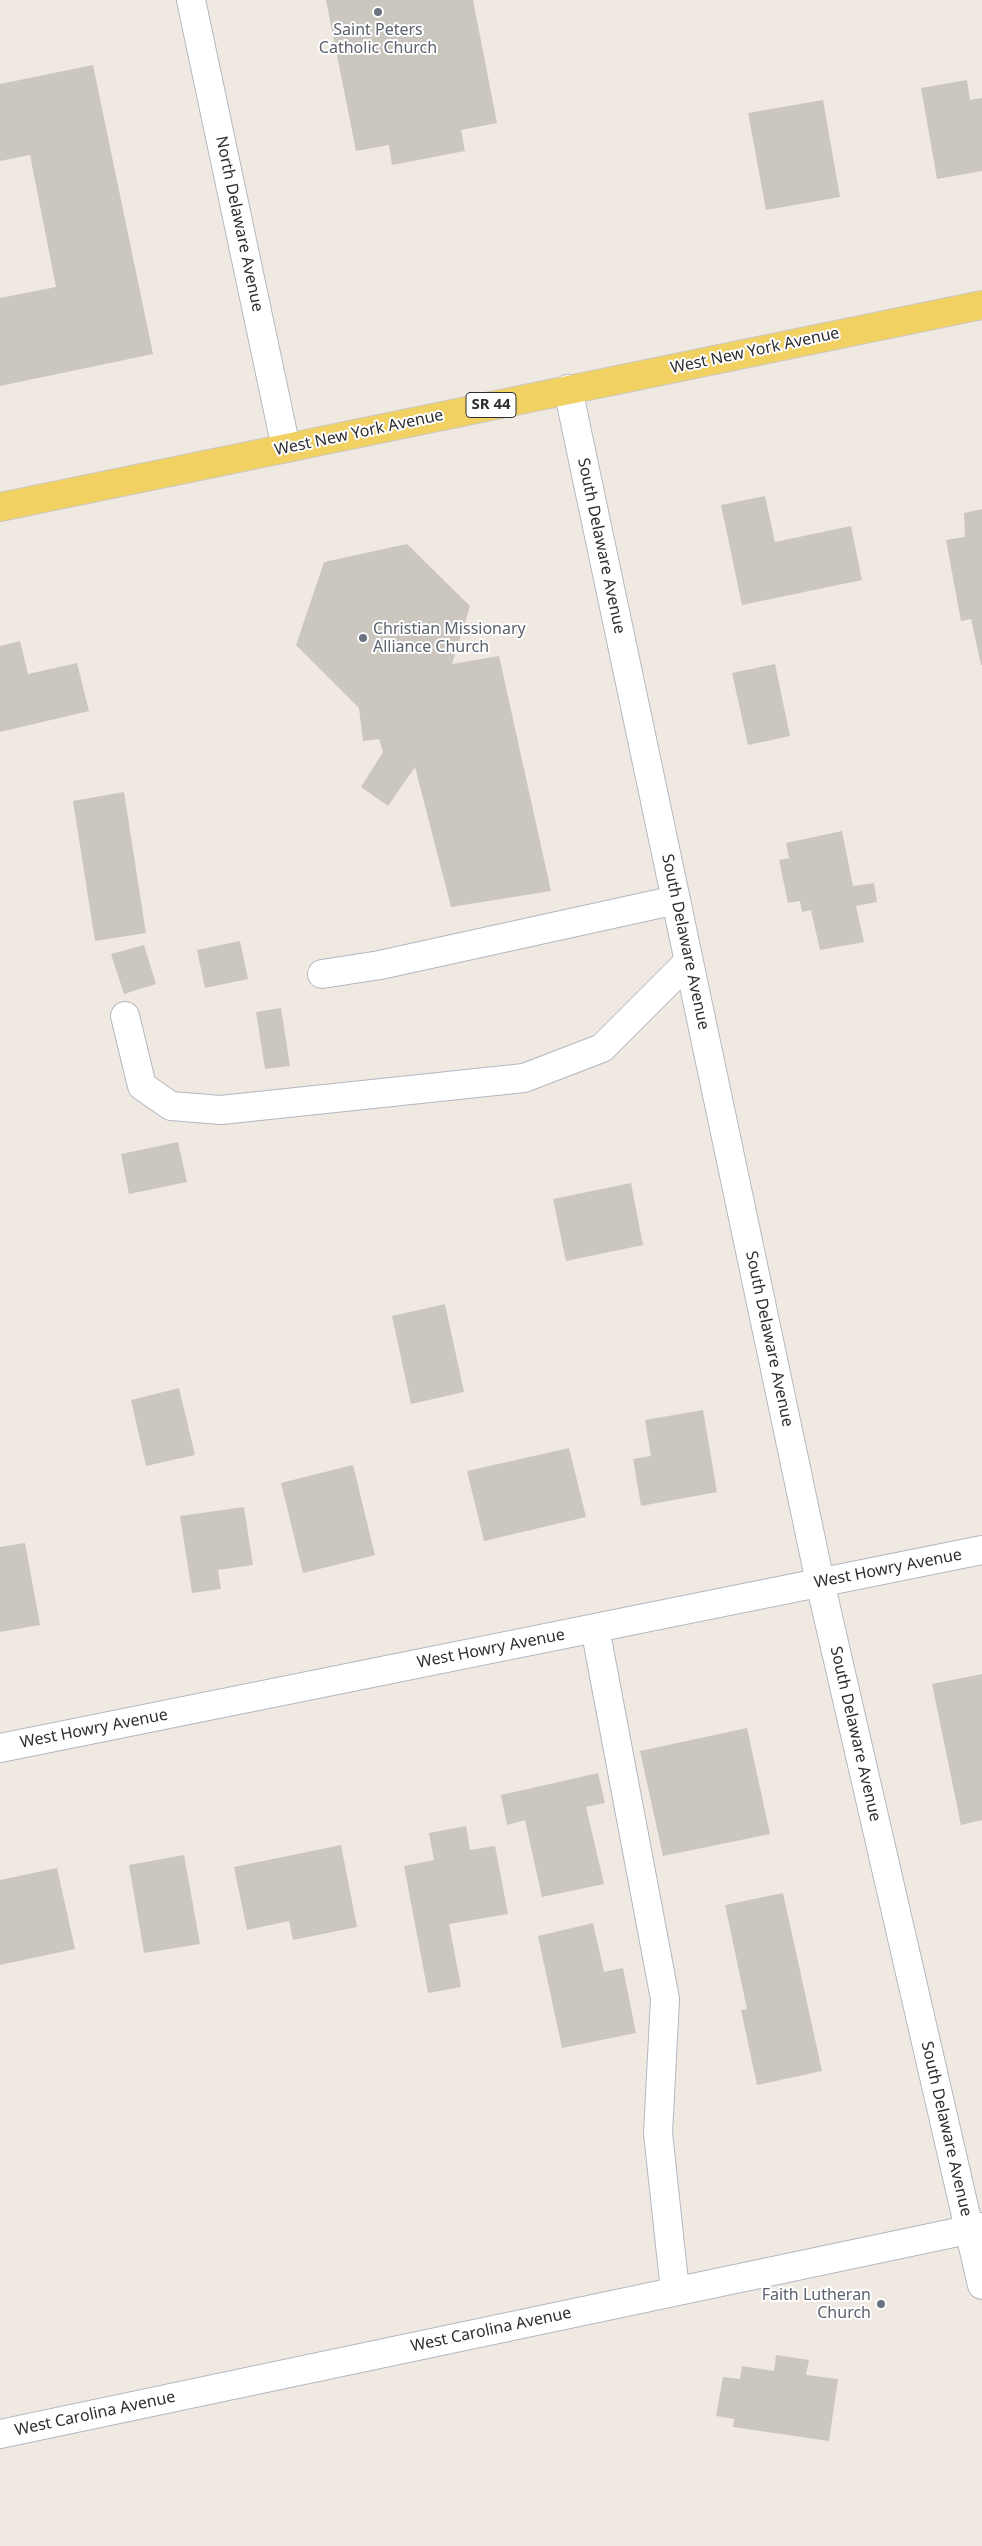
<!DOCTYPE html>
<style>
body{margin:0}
canvas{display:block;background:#efe9e1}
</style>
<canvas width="982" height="2546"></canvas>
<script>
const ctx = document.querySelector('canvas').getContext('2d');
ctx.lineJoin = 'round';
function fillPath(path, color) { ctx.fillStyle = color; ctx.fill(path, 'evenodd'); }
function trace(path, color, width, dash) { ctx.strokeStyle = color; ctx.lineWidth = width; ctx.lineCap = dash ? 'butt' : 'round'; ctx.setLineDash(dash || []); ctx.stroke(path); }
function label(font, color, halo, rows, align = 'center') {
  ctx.font = font + ' "Noto Sans",sans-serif'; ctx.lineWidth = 4; ctx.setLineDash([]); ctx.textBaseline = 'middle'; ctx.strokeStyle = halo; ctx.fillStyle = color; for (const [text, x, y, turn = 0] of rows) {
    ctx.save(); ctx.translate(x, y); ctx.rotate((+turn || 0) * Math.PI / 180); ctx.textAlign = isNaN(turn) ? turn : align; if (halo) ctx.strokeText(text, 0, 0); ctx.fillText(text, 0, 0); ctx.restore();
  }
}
fillPath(new Path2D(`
 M326,0h147l24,123 -36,7 4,21 -73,14 -3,-20 -33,6z
 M93,65l60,289 -153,32v-88l56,-11 -26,-132 -30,6v-77z
 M967,80l3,20 12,-2v73l-45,8 -16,-91z
 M823,100l17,97 -74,13 -18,-97z
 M765,496l10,46 76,-16 11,54 -120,25 -21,-100z
 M982,509v156h-1l-10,-46 -10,2 -15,-81 19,-3 -1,-24z
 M407,544l63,62 -18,58 47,-8 52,235 -100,16 -36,-140 -27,39 -27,-19 22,-35 -4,-13 -16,2 -4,-33 -63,-63 28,-83z
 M20,641l8,33 49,-11 12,48 -89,21v-86z
 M775,664l15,72 -42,9 -16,-72z
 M124,792l22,141 -51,8 -22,-140z
 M842,831l11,55 21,-3 3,19 -21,4 8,36 -44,8 -9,-40 -9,2 -2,-11 -12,2 -9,-43 10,-2 -3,-15z
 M240,941l8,38 -43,9 -8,-38z
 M144,945l12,39 -32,10 -13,-40z
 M281,1008l9,58 -25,3 -9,-57z
 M178,1142l9,40 -58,12 -8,-40z
 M631,1183l12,62 -77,16 -13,-62z
 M445,1304l19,88 -53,12 -19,-88z
 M179,1388l16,67 -49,11 -15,-66z
 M703,1410l14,82 -76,14 -8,-47 18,-3 -6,-36z
 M569,1448l17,69 -102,24 -17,-70z
 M353,1465l22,90 -72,18 -22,-90z
 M244,1507l9,58 -35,5 3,19 -29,4 -12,-77z
 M25,1543l15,82 -40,7v-85z
 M982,1674v146l-21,5 -29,-141z
 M747,1728l23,106 -107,22 -23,-105z
 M598,1773l7,30 -19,4 18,77 -62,13 -17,-77 -18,5 -6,-30z
 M466,1826l4,24 25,-4 13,68 -59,10 12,63 -33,6 -24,-127 30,-6 -5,-27z
 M341,1845l16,82 -64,13 -4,-19 -42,9 -13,-63z
 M184,1855l16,89 -56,9 -15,-88z
 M57,1868l18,81 -75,16v-85z
 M783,1893l39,178 -65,14 -16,-75 6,-1 -22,-104z
 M593,1923l11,49 19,-4 13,65 -74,15 -24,-112z
 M776,2355l33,5 -3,15 32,4 -9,62 -96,-14 1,-8 -18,-3 7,-39 17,2 2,-13 32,5z`), '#cbc7bf');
const minor = new Path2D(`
 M191,0l95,448
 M568,389l252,1193 162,703
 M322,974l58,-9 296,-65
 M125,1016l17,70 29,20 50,4 303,-32 78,-30 87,-87
 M595,1628l70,371 -7,134 17,158
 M0,1748l982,-198
 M0,2434l982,-207`);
const major = new Path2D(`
 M0,507l982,-202`);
trace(minor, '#b4b7c1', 30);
trace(major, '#c9c9c9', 30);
trace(minor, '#fff', 28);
trace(major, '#f2d163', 28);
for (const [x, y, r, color] of [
 [378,12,5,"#6b7280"],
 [363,638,5,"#6b7280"],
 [881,2304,5,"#6b7280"]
]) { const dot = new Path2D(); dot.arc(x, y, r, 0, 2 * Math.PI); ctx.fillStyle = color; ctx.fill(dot); trace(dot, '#fff', 2); }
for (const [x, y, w] of [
 [491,405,50]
]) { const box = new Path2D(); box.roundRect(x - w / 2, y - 12.5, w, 25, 4); ctx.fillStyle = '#fff'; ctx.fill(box); trace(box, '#2e2e2e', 1); }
label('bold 15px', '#2e2e2e', null, [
 ["SR 44",491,405]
]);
label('16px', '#5b616d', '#fff', [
 ["Saint Peters",378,30],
 ["Catholic Church",378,48],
 ["Christian Missionary",373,629,"left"],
 ["Alliance Church",373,647,"left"],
 ["Faith Lutheran",871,2295,"right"],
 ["Church",871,2313,"right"]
]);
label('16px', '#2e2e2e', '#fff', [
 ["North Delaware Avenue",239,224,78],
 ["West New York Avenue",755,351,-12],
 ["West New York Avenue",359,433,-12],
 ["South Delaware Avenue",601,546,78],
 ["South Delaware Avenue",685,942,78],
 ["South Delaware Avenue",769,1339,78],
 ["West Howry Avenue",888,1569,-11],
 ["West Howry Avenue",491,1649,-11],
 ["West Howry Avenue",94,1729,-11],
 ["South Delaware Avenue",855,1734,77],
 ["South Delaware Avenue",946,2129,77],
 ["West Carolina Avenue",491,2330,-12],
 ["West Carolina Avenue",95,2414,-12]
]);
</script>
